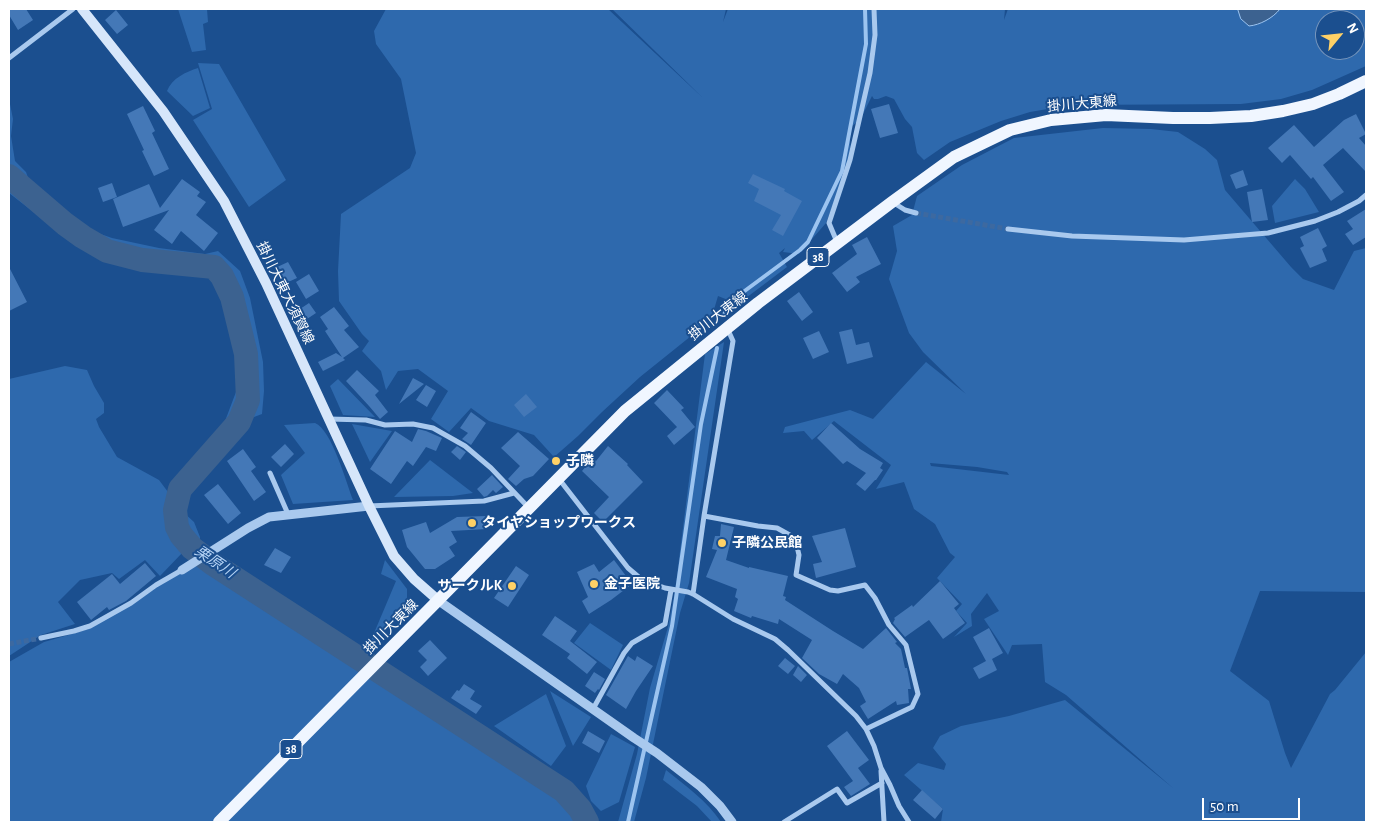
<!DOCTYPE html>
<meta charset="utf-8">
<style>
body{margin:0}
#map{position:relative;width:1375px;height:831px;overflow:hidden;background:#1b4f8f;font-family:"Alegreya Sans",sans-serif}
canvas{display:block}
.frame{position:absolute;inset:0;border:10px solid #fff;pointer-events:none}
.north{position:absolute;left:1315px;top:10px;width:50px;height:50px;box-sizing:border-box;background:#1b4f8f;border:1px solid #7695bc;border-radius:50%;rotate:62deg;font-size:14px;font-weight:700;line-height:20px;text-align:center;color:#fff}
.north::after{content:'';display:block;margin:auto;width:18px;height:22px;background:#ffd166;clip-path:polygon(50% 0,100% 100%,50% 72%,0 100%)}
.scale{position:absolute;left:1202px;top:798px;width:98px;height:22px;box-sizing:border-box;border:2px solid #fff;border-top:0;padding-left:6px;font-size:15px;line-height:18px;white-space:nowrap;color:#fff;-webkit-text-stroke:4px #1b4f8f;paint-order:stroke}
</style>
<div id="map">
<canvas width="1375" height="831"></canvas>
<div class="frame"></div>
<div class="north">N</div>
<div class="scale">50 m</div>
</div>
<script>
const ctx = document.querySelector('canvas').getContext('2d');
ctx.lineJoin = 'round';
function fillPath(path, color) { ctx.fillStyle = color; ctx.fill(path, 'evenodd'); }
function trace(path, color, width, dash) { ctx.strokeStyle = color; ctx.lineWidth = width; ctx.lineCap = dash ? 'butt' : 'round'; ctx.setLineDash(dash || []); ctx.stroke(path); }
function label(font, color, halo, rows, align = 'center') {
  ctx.font = font + ' "Alegreya Sans","Noto Sans JP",sans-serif'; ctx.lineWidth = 4; ctx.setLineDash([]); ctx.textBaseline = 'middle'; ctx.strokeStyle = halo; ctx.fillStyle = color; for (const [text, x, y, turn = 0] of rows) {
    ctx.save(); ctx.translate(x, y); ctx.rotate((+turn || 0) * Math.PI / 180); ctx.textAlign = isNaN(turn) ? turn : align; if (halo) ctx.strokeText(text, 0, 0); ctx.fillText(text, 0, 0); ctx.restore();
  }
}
fillPath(new Path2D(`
 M178,9h29l1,13 -5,2 3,26 -14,2z
 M386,9h222l95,89 -91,-89h114l-3,13 5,-13h277l-1,11 4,-11h358v57l-54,24 -31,9 -40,5 -170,1 -41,7 -29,9 -51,21 -26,18 -7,-7 -5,-26 -7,-8 -11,-20 -8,-3 -8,3h-4l-2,-3 -12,24 -12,9 4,27 -26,67 -27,31 -16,-2 2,-4 -6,5 8,14 -49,37 -20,-8 -7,24 -71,57 -38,35 -24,24 -24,21 -20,-22 -45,-14 -18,-13 -22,24 -18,-13 17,-28 -30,-22 -20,2 -12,19 -5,-19 -19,-20 7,-10 -7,-7 -23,-33 -1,-30 3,-57 69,-46 6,-15 -15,-74 -25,-35 -2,-13zM1325,20h30v30h-30z
 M198,63l21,1 67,116 -37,27 -56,-87 19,-11z
 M198,68l12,40 -17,8 -26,-25c5,-13 19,-19 31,-23z
 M9,99l4,20 -2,17 4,25 11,11 5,14 38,32 20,12 23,8 47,10 46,6 13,-3 22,20 10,27 13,64 1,29 -2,23 -40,15 17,-45 1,-17 -24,-84 -10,-9 -29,-6 -49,-5 -44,-18 -39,-24 -36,-28z
 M1103,128l48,1 27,3 27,17 12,11 8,30 66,77 12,12 31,11 20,-39 12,-3v344l-106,-1 -30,80 39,30 16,52 6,15 39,-74 5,-4 31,-38v170h-425l2,-13 -39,-34 14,-12 26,7 2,-6 -13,-16 7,-12 21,-10 48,-10 56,-16 108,88 -107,-93 -21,-13 -3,-38 -30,1 -4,10 -24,-36 15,-8 -12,-18 -16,21 1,12 -18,11 13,-14 -11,-12 6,-7 -25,-26 18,-21 -5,-4 -15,-29 -21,-15 -10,-27 -28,7 15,-24 -57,-44 -22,19 -8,-9 -21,2 2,-6 65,-17 23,9 53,-57 40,32 -43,-42 -14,-19 -20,-54 8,-28 -4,-25 19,-11 5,-19 45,-31 52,-27zM930,463l47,4 30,5 2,3 -78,-9z
 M1295,179l10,10 14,23 -44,11 -3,-17z
 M724,342l-35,241 -9,30 -34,165 -12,44h-16l19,-68 13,-66 18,-61 7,-36 30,-237z
 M65,366l22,4 7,16 10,17v10l-8,6 3,8 18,30 42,23 24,32 11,10 6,15v5l-8,6 -8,3 -24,25 -15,-16 -26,19 -7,-6 -32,7 -22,22 17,22 -34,11 -32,21v-277z
 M338,379l37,38 -32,-2 -13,-29z
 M315,423c17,7 31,59 38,77l-60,4 -12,-29 24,-22 -21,-28z
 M352,424l40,7 -22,31z
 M430,460l43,33 -20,3 -59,1z
 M385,560l22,29v15l-36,42 -2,-1 27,-64 -15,-7z
 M200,562l83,51 66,47 53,29 46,33 31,26 42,22 37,27 20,16 5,9h-574v-160l35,-20 45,-13 80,-52z
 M590,623l33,22 -12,25 -37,-27z
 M550,691l41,26 -18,29z
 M546,694l20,52 -15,20 -57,-40z
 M611,734l24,13 -16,55 -18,9 -10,-10 -5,-15z
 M666,770c20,16 41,31 55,52h-9l-15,-16 -34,-26z`), '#2e69ad');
const water = new Path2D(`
 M1238,9h42c-7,9 -20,16 -31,17l-8,-7z`);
fillPath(water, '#3c6290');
trace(water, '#9cc4f0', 1);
trace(new Path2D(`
 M724,316l3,-12 73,-54 8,-8 34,-71 24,-127 -1,-35
 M628,822l44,-196 29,-202 16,-76`), '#9cc4f0', 4);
trace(new Path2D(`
 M9,176l56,48 18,13 24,14 35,9 72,7 8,9 10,21 14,57 2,46 -9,22 -59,67 -5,21 2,17 4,8 11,13 21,16 351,227 16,18 7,13`), '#3c6290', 24);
fillPath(new Path2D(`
 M9,9h17l7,11 -15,10 -9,-15z
 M116,10l12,15 -11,9 -12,-14z
 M889,104l9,29 -18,5 -9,-29z
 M143,106l12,25 -3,2 17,36 -15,7 -12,-25 2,-1 -17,-36z
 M1356,114l10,20 -7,4 7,8v26l-23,-24 -20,17 21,27 -13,9 -18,-24 -2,2 -21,-24 -8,8 -14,-15 26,-23 20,22 30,-27z
 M1243,170l5,15 -12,4 -6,-14z
 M753,174l32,15 -1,2 18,10 -19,35 -11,-6 9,-15 -27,-14 5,-12 -11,-6z
 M182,179l18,13 -3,4 9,6 -10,13 22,18 -14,18 -23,-20 -9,13 -18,-14 15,-20 -46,17 -10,-28 36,-15 11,24z
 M112,183l5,14 -14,5 -5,-14z
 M1262,189l6,31 -16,2 -5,-30z
 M1366,209v28l-13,8 -8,-11 8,-5 -6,-8z
 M1318,228l9,18 -5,3 5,12 -17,7 -10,-20 4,-2 -4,-9z
 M867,237l14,27 -25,13 4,5 -13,10 -15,-19 25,-19 -5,-9z
 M288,262l9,16 -13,6 -9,-16z
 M9,267l18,35 -18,9z
 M309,274l10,17 -13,8 -10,-17z
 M799,292l14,20 -11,9 -15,-20z
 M309,303l7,10 -9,6 -7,-10z
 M334,307l15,19 -5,4 15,17 -16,11 2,2 -22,11 -5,-9 18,-9 6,4 -17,-26 3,-2 -8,-12z
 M852,329l4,16 13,-3 4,15 -26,7 -8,-32z
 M819,331l10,21 -16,7 -10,-21z
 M357,370l22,21 -4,4 13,17 -8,7 -11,-13 -23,-25z
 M413,378l11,6 -25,20z
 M426,385l10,6 -9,16 -11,-7z
 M667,390l17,18 -3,2 14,17 -21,18 -7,-9 10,-9 -23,-24z
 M526,394l11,13 -13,10 -10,-12z
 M471,412l15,11 -15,22 -9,-6 6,-6 -8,-5z
 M831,423l29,26 23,14 -3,5 3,2 -7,10h-1l-10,11 -9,-7 10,-11 -19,-12 -4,3 -26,-26z
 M418,429l8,2 16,7 -6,13 -10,-4 -13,19 -6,-5 -16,23 -21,-15 25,-38 17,11z
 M518,432l31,27 -16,17 -9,3 -8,7 -8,-7 12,-13 -19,-18z
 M285,444l9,10 -13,13 -10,-10z
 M457,446l9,6 -6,8 -9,-8z
 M608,446l20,18 -1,1 16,17 -40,40 -9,-9 15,-16 -27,-26 11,-13 3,3z
 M243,449l13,18 -5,4 15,21 -12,9 -27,-40z
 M492,475l11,12 -7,6 -3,-3 -6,6 -3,1 -7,-8z
 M218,484l23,29 -13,11 -24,-29z
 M486,516l1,13 -36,2 6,11 -8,5 6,9 -20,13h-10l-18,-22 -5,-17 24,-8 4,11 27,-16z
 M721,524l13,3 -8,33 23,8v-1l39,9 -5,20 3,1 -1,3 48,31 30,18 23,-21 11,14 -2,1 6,6 4,19h2l4,21h-3l1,14 -12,2 -1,-4 -28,18 -8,-13 6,-4 -7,-14 -16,-14 -6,10 -18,-10 -17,-16 10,-18 -33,-21 -1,5 -26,-8 -1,2 -17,-7 4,-12 -3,-2 2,-8 -31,-12 11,-27 -5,-1 3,-13h5z
 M845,528l11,39 -40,11 -3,-14 9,-2 -10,-26z
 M275,548l16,9 -10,16 -17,-8z
 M614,560l18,24 -21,16 -22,14 -7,-13 6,-4 -11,-25 17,-8 5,8z
 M145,563l11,13 -30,25 -17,9 -2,-3 -16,13 -14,-18 35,-28 8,10z
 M516,566l13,9 -21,32 -14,-9z
 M940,581l19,23 -5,4 11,15 -22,16 -14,-19 -24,17 -12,-14 2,-4 -1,-1 18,-13 1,2z
 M555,616l22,15 -7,10 27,21 -10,12 -20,-16 3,-4 -28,-19z
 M989,628l14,25 -11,6 5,11 -18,9 -6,-11 13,-7 -13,-24z
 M430,640l17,18 -19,18 -8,-9 7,-7 -9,-9z
 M628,656l7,5 2,-5 16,10 -17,25 -10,18 -20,-14z
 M785,658l10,8 -7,8 -10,-8z
 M798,666l9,9 -6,7 -8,-7z
 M594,672l11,7 -6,11 -1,-1 -3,4 -10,-7z
 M464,684l11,7 -5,8 12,7 -6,8 -25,-16 6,-8 2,1z
 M588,731l17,10 -6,12 -17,-10z
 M847,731l22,29 -11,8 12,16 -19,12 -7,-9 9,-6 -26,-35z
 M922,790l21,19 -8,10 -22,-19z`), '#4478b7');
trace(new Path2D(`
 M916,213l92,16
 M9,644l32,-6`), '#3d69a0', 5, [5, 2.5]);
trace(new Path2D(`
 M9,58l64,-49
 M894,203l11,7 11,3
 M1008,229l64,7 112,4 84,-7 47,-12 23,-9 21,-11 7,-6
 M837,242l-8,-19 21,-63 20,-87 5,-38 -1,-26
 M329,419l37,1 19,5 28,-1 20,4 32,18 26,22 38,40
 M270,473l18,41
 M559,479l69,89 13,11 24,9 23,4 5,2 40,25 42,20 13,11 68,66 10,13 8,17 7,22 9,17 9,21 10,16
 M369,506l115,-5 30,-8
 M704,516l54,10 19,2 18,10 4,17 -3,20 34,15 8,1 27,-6 10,13 14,27 17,20 12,49 -6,13 -46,22
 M693,594l11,-78 29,-175 -5,-11
 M41,638l33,-7 16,-5 41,-23 25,-18 26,-15
 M593,709l31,-56 8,-10 33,-19 6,-34
 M881,771l3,51
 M784,822l53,-33 10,14 35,-20`), '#a9c9ee', 5);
trace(new Path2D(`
 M182,570l66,-42 21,-11 100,-11
 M439,601l195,137 23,15 44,34 19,19 12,16`), '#a9c9ee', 9);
trace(new Path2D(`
 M82,9l81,102 61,90 42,82 103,223 25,50 20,23 25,22`), '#d6e6fa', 10);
trace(new Path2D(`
 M219,822l406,-411 133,-108 134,-101 62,-45 56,-27 41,-10 55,-5 67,3h37l41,-2 32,-5 30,-7 26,-10 27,-13`), '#f0f6ff', 12);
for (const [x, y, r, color] of [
 [556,461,5,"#ffd166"],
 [472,523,5,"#ffd166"],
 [722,543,5,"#ffd166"],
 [594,584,5,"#ffd166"],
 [512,586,5,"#ffd166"]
]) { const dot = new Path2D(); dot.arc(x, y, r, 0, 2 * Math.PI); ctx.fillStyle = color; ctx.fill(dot); trace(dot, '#1b4f8f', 2); }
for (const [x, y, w] of [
 [818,257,22],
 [291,749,22]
]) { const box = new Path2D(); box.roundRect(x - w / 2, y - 9.5, w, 19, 4); ctx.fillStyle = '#1b4f8f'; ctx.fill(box); trace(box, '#fff', 1); }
label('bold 12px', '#fff', null, [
 ["38",818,257],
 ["38",291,749]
]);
label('14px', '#fff', '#1b4f8f', [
 ["掛川大東線",1082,104,-5],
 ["掛川大東大須賀線",285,293,64],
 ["掛川大東線",718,316,-38],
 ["掛川大東線",391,627,-45]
]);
label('bold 14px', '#fff', '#1b4f8f', [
 ["子隣",566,461],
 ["タイヤショップワークス",482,523],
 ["子隣公民館",732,543],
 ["金子医院",604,584],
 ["サークルK",502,586,"right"]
], 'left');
label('italic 15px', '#b5d3f5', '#1b4f8f', [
 ["栗原川",215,562,34]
]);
</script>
